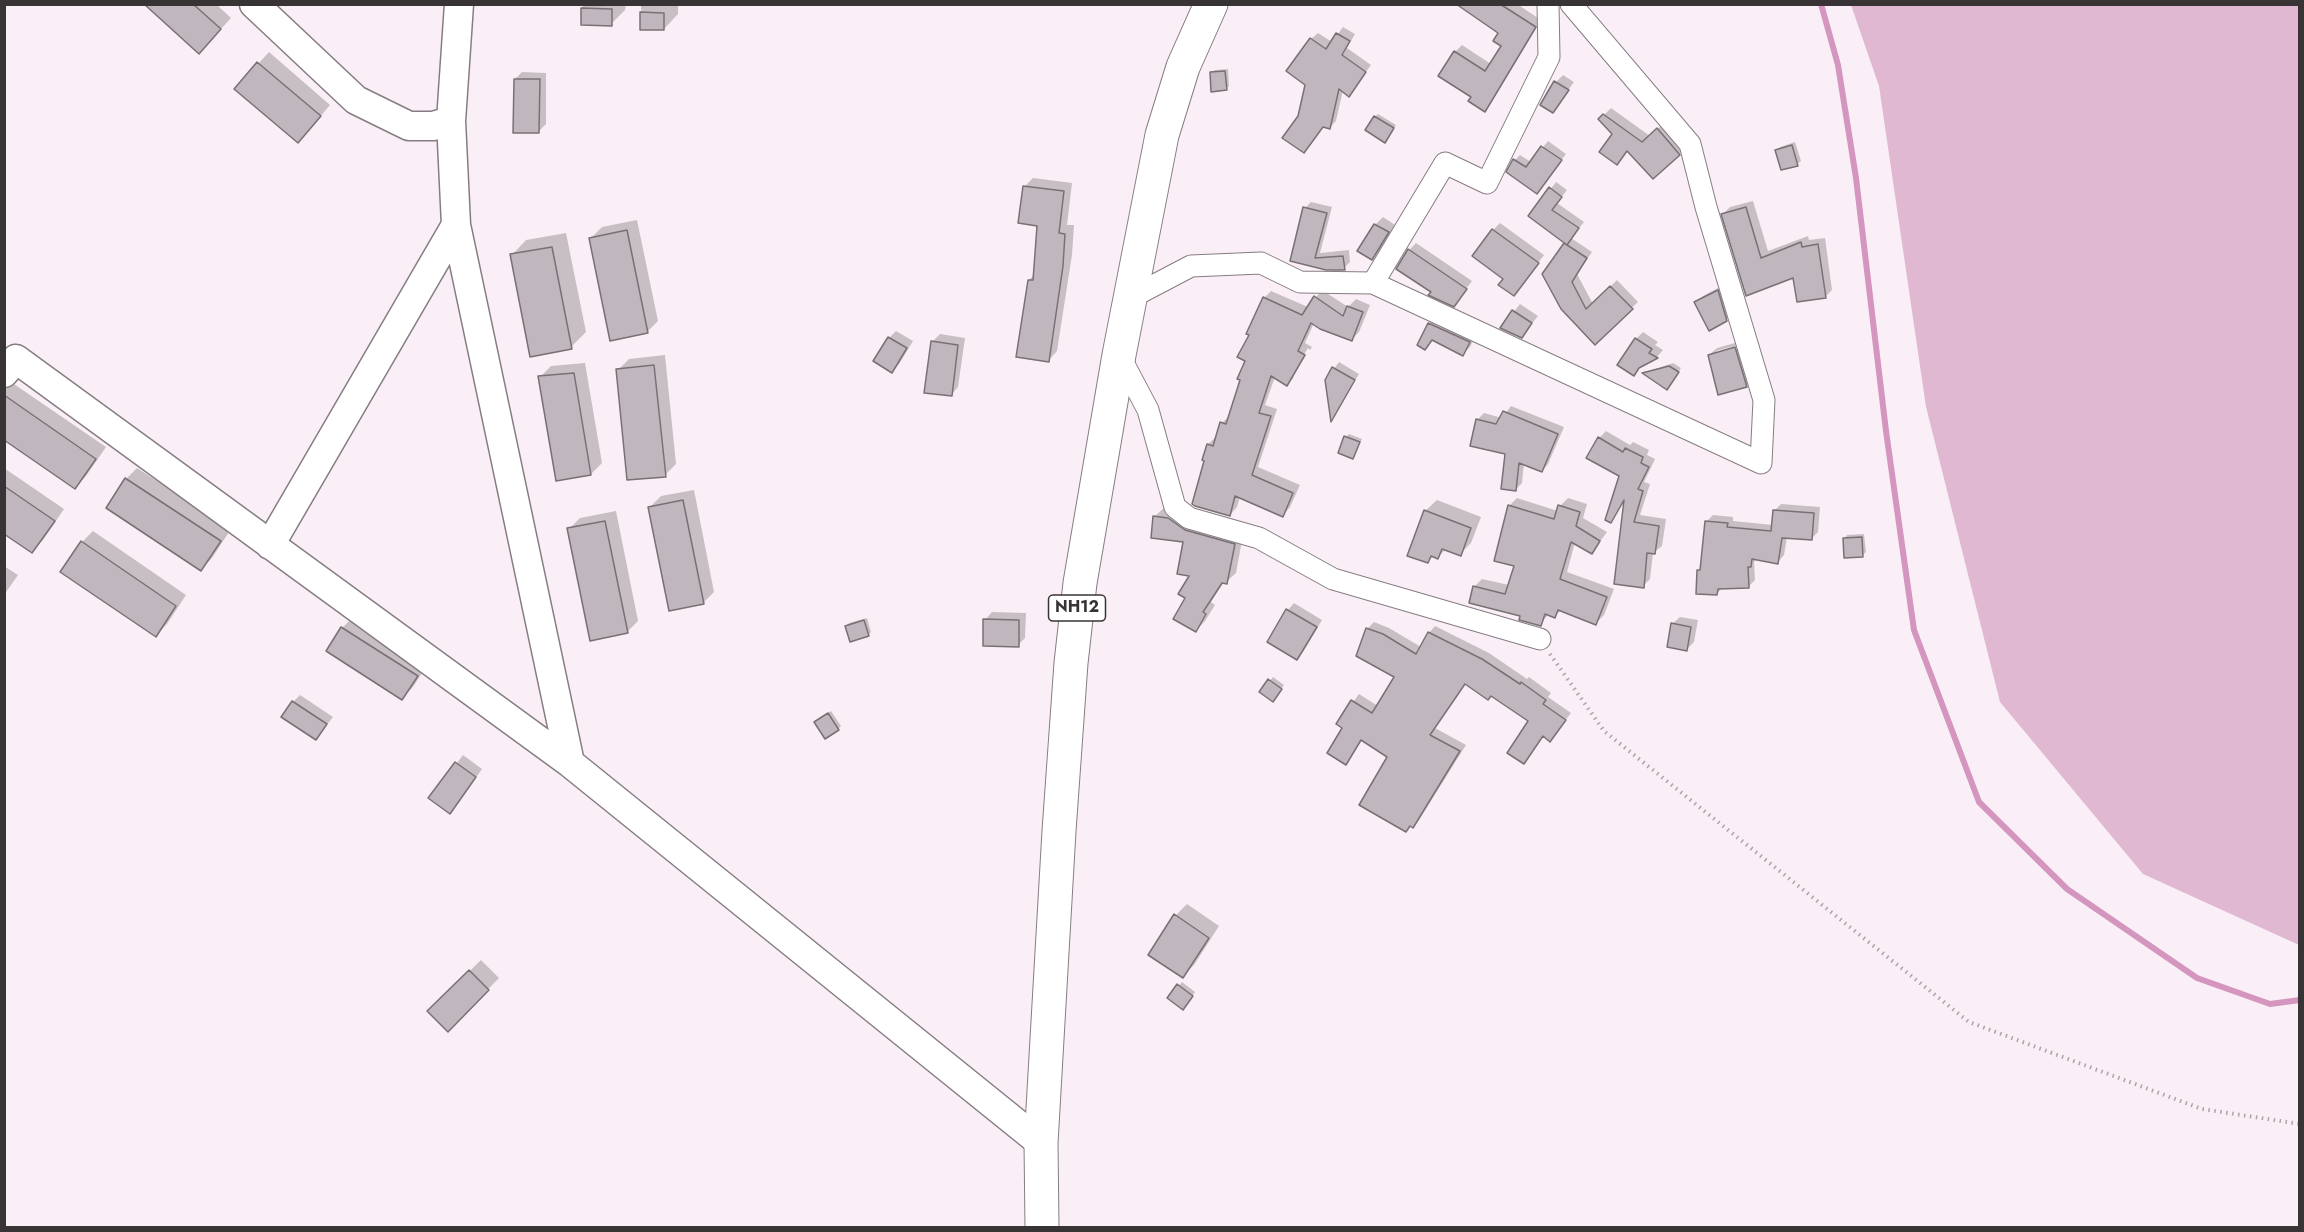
<!DOCTYPE html>
<style>
body{margin:0}
#map{position:relative;width:2304px;height:1232px;overflow:hidden;background:#faeff6;font-family:Jost,sans-serif}
canvas{display:block}
.frame{position:absolute;inset:0;border:6px solid #383436;pointer-events:none}
</style>
<div id="map">
<canvas width="2304" height="1232"></canvas>
<div class="frame"></div>
</div>
<script>
const ctx = document.querySelector('canvas').getContext('2d');
ctx.lineJoin = 'round';
function fillPath(path, color) { ctx.fillStyle = color; ctx.fill(path, 'evenodd'); }
function trace(path, color, width, dash) { ctx.strokeStyle = color; ctx.lineWidth = width; ctx.lineCap = dash ? 'butt' : 'round'; ctx.setLineDash(dash || []); ctx.stroke(path); }
function label(font, color, halo, rows, align = 'center') {
  ctx.font = font + ' Jost,sans-serif'; ctx.lineWidth = 6; ctx.setLineDash([]); ctx.textBaseline = 'middle'; ctx.strokeStyle = halo; ctx.fillStyle = color; for (const [text, x, y, turn = 0] of rows) {
    ctx.save(); ctx.translate(x, y); ctx.rotate((+turn || 0) * Math.PI / 180); ctx.textAlign = isNaN(turn) ? turn : align; if (halo) ctx.strokeText(text, 0, 0); ctx.fillText(text, 0, 0); ctx.restore();
  }
}
fillPath(new Path2D(`
 M1851,5h448v940l-156,-71 -143,-172 -74,-295 -47,-321z`), '#e0b8d2');
fillPath(new Path2D(`
 M146,4h70l15,14 -21,23z
 M583,4h43l-1,6 -14,14h-29z
 M641,4h37v10l-14,15 -22,-1z
 M1459,4h58l24,16 -50,83 -7,7 -11,-14 -18,-44 7,-7 29,19 12,-19 -3,-12z
 M1343,27l12,7 -8,14 24,17 -22,30 -6,-5 -7,31 -6,6 -6,-1 -20,25 -4,-35 6,-31 5,-46 7,-6 14,9z
 M269,52l61,53 -21,25 -73,-42z
 M1228,69l1,17 -3,3 -15,-16 4,-3z
 M522,72l24,1v51l-8,8 -23,-53z
 M1563,75l11,7 -21,29 -11,-7 14,-22z
 M1611,108l39,28 15,-14 21,25 -7,7 -51,-4 -11,13 -3,-30 -14,-14z
 M1378,114l18,11 -8,13 -13,-21z
 M1548,141l18,13 -29,38 -22,-32 5,-5 11,7z
 M1795,142l6,19 -4,3 -20,-14 3,-3z
 M1033,178l39,5 -5,42h7l-2,30 -15,96 -9,10 -19,-81 6,-6 3,-50 -14,-37z
 M1556,182l11,8 -10,13 27,19 -13,16 21,14 -15,22 16,30 24,-24 21,22 -43,41 -33,-35 3,-64 1,-2 -36,-26z
 M1753,201l15,50 40,-15 1,4 16,-2 7,52 -7,7 -30,-21 -48,18 -24,-80 7,-7z
 M1311,202l21,5 -12,46 29,-3 1,12 -6,6 -52,-8 13,-52z
 M1383,217l12,8 -16,26 -7,7 -13,-8 16,-25z
 M637,220l21,101 -11,11 -57,-93 12,-12z
 M1500,223l44,32 -24,32 -27,-57z
 M566,233l20,99 -15,15 -59,-92 14,-15z
 M1416,243l56,38 -18,24 -21,-14 -24,-41z
 M1725,284l8,28 -7,8 -30,-17 7,-7z
 M1322,290l26,17 8,-8 14,6 -11,27 -7,7 -38,-16 -9,20 7,4 -2,3 -2,-2 -18,29h4l-7,7 -12,-7 -10,28 12,4 -19,58 42,18 -10,22 -7,8 -43,-18 -3,10 -7,8 -24,-55 -3,-1 5,-15 8,-7 6,-14 7,-7 18,-55 4,-27 13,-36 7,-7 37,16z
 M1520,304l18,12 -16,20 -20,-9z
 M1436,316l40,19 -6,12 -7,7 -30,-15 -8,9 -6,-4 10,-21z
 M896,331l17,10 -14,23 -7,7 -17,-10 14,-23z
 M1643,332l15,10 -3,3 8,5 -6,7 -14,7 -9,10 2,-35z
 M940,334l25,4 -7,49 -7,8 -19,-53z
 M1742,341l11,37 -7,8 -37,-31 8,-7zM1742,344v3l-26,7v-3z
 M665,355l11,109 -11,11 -47,-105 11,-11z
 M1339,362l20,12 -27,45 -6,-39z
 M585,363l17,100 -11,11 -51,-97 11,-11z
 M1673,363l8,5 -14,20 -23,-15z
 M11,382l95,65 -20,29 -11,11 -71,-49v-50z
 M1511,406l53,21 -16,37 -6,7 -18,-8 -2,20 -7,7 -8,-37 -30,-33 7,-7 18,5z
 M1606,431l24,14 3,-3 16,8 -2,5 8,4 -11,23 6,2 -10,31 26,4 -4,27 -9,7 -3,26 -7,7 -17,-86 -16,21 11,-46 -22,-37z
 M1349,434l13,5 -9,18 -7,-20z
 M4,468l60,41 -21,31 -11,11 -28,-19z
 M137,468l94,61 -19,29 -11,11 -75,-90z
 M694,490l20,102 -11,11 -53,-96 11,-11z
 M1517,498l41,13 2,-5 8,-8 19,6 -4,14 24,14 -15,20 -17,-10 -8,30 47,17 -10,26 -8,8 -35,-13 -6,6 -6,-2 -9,10 -66,-37 8,-8 27,6 7,-20 -7,-59z
 M1437,500l44,17 -10,26 -11,11 -14,-5 -8,8 -4,-2 -6,7 -3,-51z
 M1781,504l39,3 -2,25 -6,6 -25,-1 -3,18 -6,7 -21,-3 -3,3 1,18 -7,7h-25l-6,7 -19,-23 4,-4 4,-45 7,-7 20,2v4l40,4 1,-14z
 M1164,508l14,1 65,26 -7,38 -10,9h-2l-13,20 4,3 -10,16 -9,10 -9,-33 5,-23 -7,-35 -31,-23z
 M616,511l22,110 -11,11 -58,-103 11,-11z
 M93,531l93,64 -19,29 -11,11 -74,-93z
 M1864,534l2,18 -4,4 -18,-17 3,-4z
 M4,566l14,9 -14,20z
 M1294,603l28,17 -19,32 -6,6 -28,-17 19,-31z
 M992,612l34,1 -1,25 -7,7 -33,-25z
 M353,617l74,48 -14,22 -11,11 -74,-48 14,-22z
 M1680,617l18,3 -4,22 -7,7 -15,-25z
 M867,618l4,14 -3,3 -22,-9 3,-3z
 M1374,622l15,6 32,19 8,-14 6,-7 54,27 38,26 2,-2 22,16 -3,4 23,16 -21,27 -6,-5 -20,27 6,-41 -38,-27 -26,-11 -31,45 31,17 -47,75 -6,6 -24,-70 -26,-17 -17,24 -2,-36 -6,-4 21,-29 19,12 18,-30 -29,-47z
 M1273,677l11,8 -8,12 -15,-5z
 M300,695l33,22 -17,22 -23,-37z
 M831,711l10,15 -3,3 -22,-7z
 M463,755l19,14 -25,36 -27,-7z
 M1187,904l32,22 -25,39 -11,11 -7,-61z
 M481,960l18,18 -51,52 -19,-19z
 M1182,982l13,10 -9,13 -17,-7z`), '#0003');
trace(new Path2D(`
 M1821,4l17,61 18,113 30,253 28,199 65,172 88,87 130,89 73,26 30,-4`), '#d495bf', 6);
const building = new Path2D(`
 M144,4h49l28,25 -22,25z
 M1456,4h44l36,23 -51,85 -17,-11 3,-4 -33,-21 16,-25 31,20 16,-25 -8,-5 5,-8z
 M581,8l31,1v17l-31,-1z
 M640,12l24,1v17h-24z
 M1336,33l14,8 -8,14 24,17 -17,25 -10,-8 -9,40 -7,-2 -19,26 -22,-15 16,-22 7,-31 -19,-14 24,-33 16,11z
 M257,62l64,54 -23,27 -64,-54z
 M1225,71l2,19 -16,2 -1,-20z
 M514,79h26l-1,54h-26z
 M1554,81l15,9 -16,23 -13,-8z
 M1603,114l39,28 15,-14 23,27 -27,24 -26,-28 -10,14 -18,-13 13,-18 -14,-15z
 M1374,116l20,12 -9,15 -20,-13z
 M1792,145l6,21 -17,4 -6,-20z
 M1541,146l21,14 -25,34 -31,-22 7,-13 13,8z
 M1023,186l41,5 -5,42 6,1 -2,32 -14,96 -33,-5 12,-77h5l4,-54 -19,-3z
 M1549,187l13,10 -10,13 27,18 -12,17 -39,-29z
 M1303,207l24,6 -12,45 28,-2 2,14h-19l-36,-9z
 M1746,207l15,51 40,-16 1,5 16,-3 8,54 -29,4 -4,-24 -47,18 -25,-82z
 M1374,224l15,8 -17,28 -15,-9z
 M1492,229l47,34 -25,33 -16,-11 5,-6 -31,-23z
 M627,230l21,103 -38,8 -21,-103z
 M1564,243l23,15 -15,24 14,27 24,-23 23,23 -38,36 -34,-36 -19,-35z
 M552,247l20,102 -42,8 -20,-103z
 M1408,249l59,40 -13,18 -26,-12 3,-3 -35,-23z
 M1718,290l9,31 -18,10 -15,-29z
 M1314,296l29,20 4,-10 16,6 -11,29 -32,-12 -9,-6 -13,28 7,4 -18,31 -16,-10 -12,37 12,3 -19,59 41,18 -10,24 -48,-21 -5,20 -35,-10 -3,-2 12,-43 -2,-1 5,-16 6,2 7,-24 6,2 14,-44 -3,-1 8,-18 -8,-4 12,-22 -3,-1 17,-37 39,18z
 M1512,310l20,13 -10,15 -22,-10z
 M1428,323l42,19 -7,14 -31,-16 -7,10 -8,-5z
 M888,337l19,11 -15,25 -19,-12z
 M1635,338l17,11 -3,4 9,5 -19,10 -5,8 -17,-11z
 M931,341l27,4 -6,51 -28,-3z
 M1735,347l12,40 -29,8 -10,-40z
 M654,365l12,112 -39,3 -11,-111z
 M1669,366l10,6 -12,18 -25,-17z
 M1332,367l23,13 -24,42 -6,-42z
 M574,373l17,102 -35,6 -18,-105z
 M4,395l92,64 -21,30 -71,-49z
 M1503,411l55,23 -16,38 -23,-9 -3,28 -15,-2 4,-35 -35,-8 6,-27 20,5z
 M1344,436l16,6 -7,17 -15,-6z
 M1598,437l25,15 2,-4 18,9 -2,6 8,4 -11,22 5,2 -9,31 25,4 -4,28 -8,-1 -3,35 -30,-4 10,-84 -13,23 -6,-3 14,-44 -33,-18z
 M125,478l96,63 -20,30 -95,-63z
 M4,486l51,35 -23,32 -28,-19z
 M683,500l21,104 -35,7 -21,-104z
 M1508,505l46,14 4,-14 22,7 -4,14 24,15 -8,13 -21,-12 -11,37 47,18 -11,28 -38,-15 -3,8 -10,-4 -4,12 -22,-6 1,-4 -51,-13 4,-17 32,8 9,-28 -20,-5z
 M1424,510l47,18 -10,28 -19,-7 -4,10 -7,-3 -3,7 -21,-7z
 M1773,510l41,3 -2,27 -30,-2 -4,26 -26,-5 -1,8h-3l1,21 -31,1 -1,6 -21,-1 1,-24h3l5,-49 23,2 -1,4 44,4z
 M1153,516l15,2 17,12 50,14 -8,40 -5,-1 -19,29 3,2 -10,18 -23,-13 12,-21 -7,-4 11,-18 -12,-2 6,-32 -32,-4z
 M605,521l23,112 -38,8 -23,-113z
 M1862,537l1,20 -19,1 -1,-20z
 M81,541l95,65 -20,31 -96,-65z
 M1286,609l31,18 -20,33 -30,-18z
 M983,619l36,1v27l-36,-1z
 M864,620l5,16 -19,6 -5,-16z
 M1671,623l20,4 -4,24 -20,-4z
 M341,627l77,49 -16,24 -76,-49z
 M1366,628l17,6 33,20 12,-22 54,27 38,25 1,-2 25,18 -3,4 23,16 -16,22 -7,-6 -19,28 -17,-11 21,-32 -37,-25 -3,4 -23,-16 -35,51 30,16 -47,77 -3,-2 -4,6 -47,-27 28,-48 -26,-17 -15,25 -19,-12 15,-25 -6,-4 15,-24 21,13 22,-36 -38,-21z
 M1268,679l14,10 -9,13 -14,-10z
 M292,701l35,23 -11,16 -35,-23z
 M828,713l11,17 -14,9 -11,-17z
 M455,762l21,15 -26,37 -22,-16z
 M1174,914l35,24 -26,40 -35,-23z
 M469,970l20,20 -41,42 -21,-21z
 M1177,984l16,12 -10,14 -16,-12z`);
fillPath(building, '#c0b6bd');
trace(building, '#797076', 1.5);
const street = new Path2D(`
 M1373,283l388,180 3,-63 -58,-193 -16,-63 -119,-140
 M1130,298l61,-32 70,-3 39,19 73,1 72,-120 42,20 62,-126 -1,-53
 M1119,355l29,55 27,97 14,11 70,20 74,41 207,60`);
const secondary = new Path2D(`
 M254,4l102,96 53,26h24l18,-5
 M456,225l114,538
 M4,373l12,-14 554,404 471,380
 M270,545l186,-320 -5,-104 8,-117`);
const highway = new Path2D(`
 M1042,1228l-1,-85 18,-312 12,-168 9,-80 39,-228 43,-220 21,-68 28,-63`);
trace(street, '#867d83', 23);
trace(secondary, '#867d83', 31);
trace(highway, '#867d83', 35);
trace(new Path2D(`
 M1550,654l54,77 365,291 233,87 98,15`), '#aca3a8', 4, [1.5, 4.5]);
trace(street, '#fff', 21);
trace(secondary, '#fff', 28);
trace(highway, '#fff', 33);
for (const [x, y, w] of [
 [1077,608,57]
]) { const box = new Path2D(); box.roundRect(x - w / 2, y - 13, w, 26, 4.5); ctx.fillStyle = '#fff'; ctx.fill(box); trace(box, '#383436', 1.5); }
label('bold 16px', '#383436', null, [
 ["NH12",1077,608]
]);
</script>
